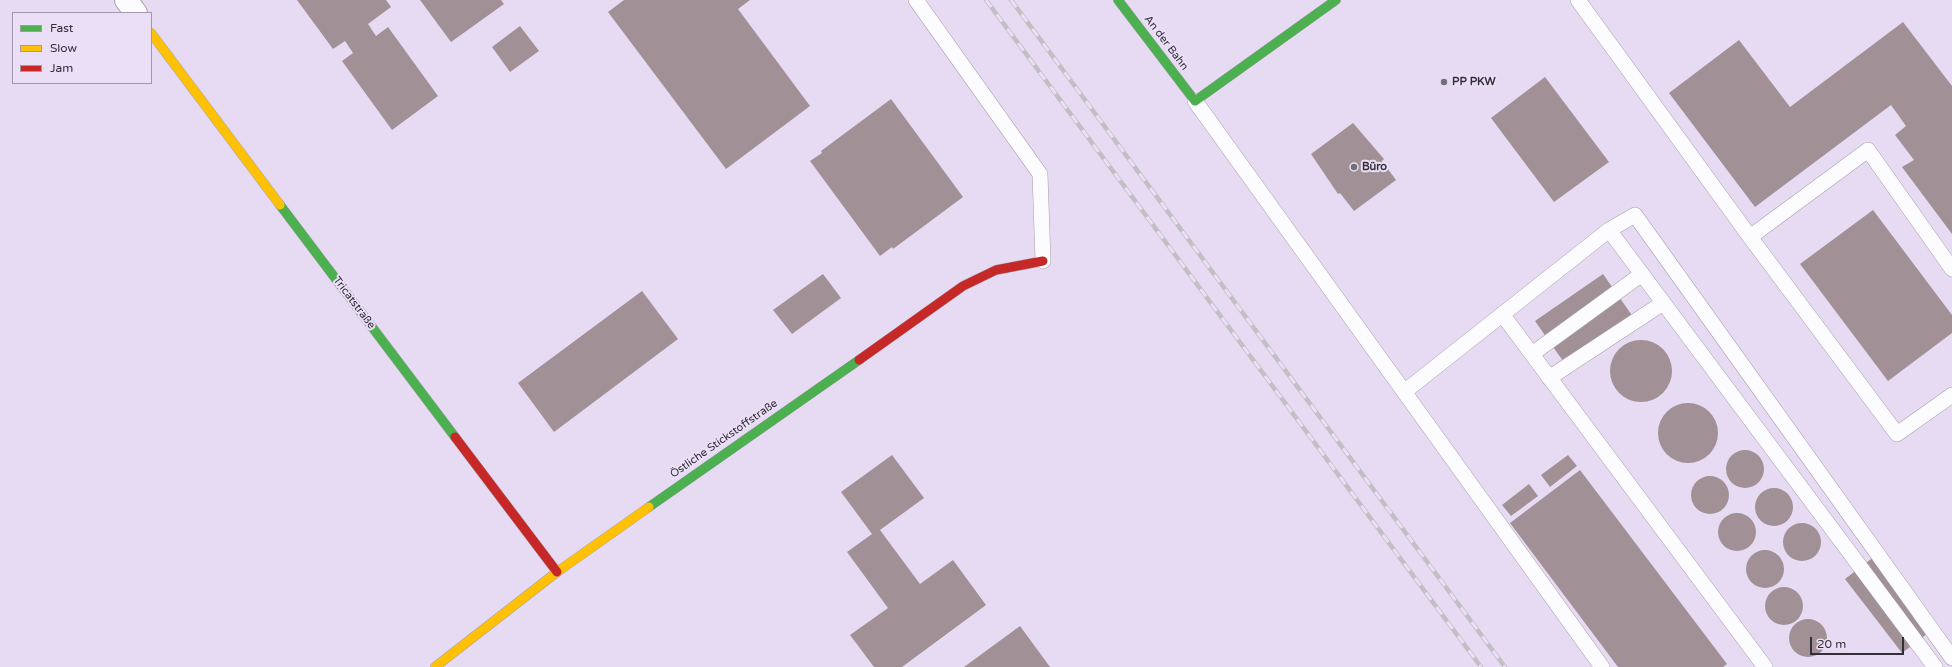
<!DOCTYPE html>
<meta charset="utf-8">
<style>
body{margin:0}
#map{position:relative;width:1952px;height:667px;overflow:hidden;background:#eae4f1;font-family:"Varela Round",sans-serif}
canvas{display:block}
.legend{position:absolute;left:12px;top:12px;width:140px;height:72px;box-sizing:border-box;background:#eadff6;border:1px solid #a199aa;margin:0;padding:5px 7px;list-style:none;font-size:12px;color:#332f38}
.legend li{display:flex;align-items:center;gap:8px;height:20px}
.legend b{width:20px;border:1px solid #a199aa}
.scale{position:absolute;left:1810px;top:637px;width:94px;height:18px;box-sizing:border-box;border:2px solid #332f38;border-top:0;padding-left:5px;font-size:12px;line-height:14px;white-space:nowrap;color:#332f38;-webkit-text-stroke:3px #eadff6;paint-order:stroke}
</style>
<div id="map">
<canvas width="1952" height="667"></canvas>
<ul class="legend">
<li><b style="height:5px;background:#4caf50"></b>Fast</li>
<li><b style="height:5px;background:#ffc107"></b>Slow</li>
<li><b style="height:5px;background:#c62828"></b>Jam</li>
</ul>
<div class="scale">20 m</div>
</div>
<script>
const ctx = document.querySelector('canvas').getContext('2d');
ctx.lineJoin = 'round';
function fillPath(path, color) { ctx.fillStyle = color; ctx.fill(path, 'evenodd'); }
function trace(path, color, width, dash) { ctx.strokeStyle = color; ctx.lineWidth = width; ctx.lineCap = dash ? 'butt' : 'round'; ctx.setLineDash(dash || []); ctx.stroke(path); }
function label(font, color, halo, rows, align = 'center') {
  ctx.font = font + ' "Varela Round",sans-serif'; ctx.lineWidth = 4; ctx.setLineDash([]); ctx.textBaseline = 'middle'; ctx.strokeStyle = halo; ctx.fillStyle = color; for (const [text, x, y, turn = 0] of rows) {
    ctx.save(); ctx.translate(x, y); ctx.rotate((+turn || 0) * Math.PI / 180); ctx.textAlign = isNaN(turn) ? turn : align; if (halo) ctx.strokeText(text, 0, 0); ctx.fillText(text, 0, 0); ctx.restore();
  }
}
fillPath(new Path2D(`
 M0,0h1952v667h-1952zM13,13h138v70h-138z`), '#e6dbf2');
fillPath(new Path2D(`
 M297,0h89l5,7 -23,17 8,12 12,-9 50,69 -46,34 -50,-69 11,-8 -8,-12 -12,8z
 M420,0h81l3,4 -53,38z
 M624,0h126l-12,9 72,97 -84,63 -118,-157z
 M1903,22l49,64v148l-50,-67 12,-7 -19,-25 11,-9 -15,-21 -136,102 -86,-114 70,-53 51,67z
 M520,26l19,25 -29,21 -18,-25z
 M1545,77l64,85 -55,40 -63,-84z
 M891,99l72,98 -70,52 -1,-2 -12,9 -70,-95 12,-8 -1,-2z
 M1353,123l31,36 -2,2 14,19 -42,31 -14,-18 -2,1 -27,-40z
 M1873,210l79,105v18l-64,48 -88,-117z
 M823,274l18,24 -49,36 -19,-24z
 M1603,274l35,50 -68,47 -35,-50z
 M642,291l36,48 -124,93 -36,-49z
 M1610 371a31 31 0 1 1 62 0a31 31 0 1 1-62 0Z
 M1658 433a30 30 0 1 1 60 0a30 30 0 1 1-60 0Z
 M1726 469a19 19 0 1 1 38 0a19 19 0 1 1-38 0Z
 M892,455l32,43 -44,32 40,54 33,-24 33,45 -84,62h-28l-24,-32 38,-27 -41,-56 25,-18 -31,-42z
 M1568,455l9,11 -27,21 -9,-12z
 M1580,470l147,194 -4,3h-105l-108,-144z
 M1691 495a19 19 0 1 1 38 0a19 19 0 1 1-38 0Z
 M1529,484l9,12 -27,20 -9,-11z
 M1755 507a19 19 0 1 1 38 0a19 19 0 1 1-38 0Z
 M1718 532a19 19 0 1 1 38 0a19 19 0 1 1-38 0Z
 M1783 542a19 19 0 1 1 38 0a19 19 0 1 1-38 0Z
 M1746 569a19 19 0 1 1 38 0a19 19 0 1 1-38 0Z
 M1875,556l57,74 -30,23 -57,-74z
 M1765 606a19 19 0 1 1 38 0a19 19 0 1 1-38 0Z
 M1789 638a19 19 0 1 1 38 0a19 19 0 1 1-38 0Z
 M1020,626l30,41h-86z`), '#a19196');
const lane = new Path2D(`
 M916,0l124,174 3,87
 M1578,0l172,237 147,197 55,-39
 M1195,101l407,566
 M1609,230l26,-15 317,443
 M1750,237l118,-87 84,119
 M1502,314l263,353
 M1532,354l110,-80
 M1549,378l114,-75
 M1404,392l205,-162 326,437`);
const street = new Path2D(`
 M126,0l10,13`);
const fast = new Path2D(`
 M1118,0l77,101 141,-101
 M280,205l175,232
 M649,507l210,-147`);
const slow = new Path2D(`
 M151,33l129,172
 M435,667l122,-95 92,-65`);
const jam = new Path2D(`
 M859,360l104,-74 33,-16 47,-9
 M455,437l102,135`);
trace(lane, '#a6a2ab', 16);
trace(street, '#a6a2ab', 24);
trace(fast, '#a6a2ab', 10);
trace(slow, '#a6a2ab', 10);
trace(jam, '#a6a2ab', 10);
trace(lane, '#fcfbfd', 15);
trace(street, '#fcfbfd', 22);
trace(fast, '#4caf50', 9);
trace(slow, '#ffc107', 9);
trace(jam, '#c62828', 9);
const rail = new Path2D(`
 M986,0l495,667
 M1011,0l494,667`);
trace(rail, '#c1bfc3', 4.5);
trace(rail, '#eadff6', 3, [9]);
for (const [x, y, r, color] of [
 [1444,82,4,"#736e79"],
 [1354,167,4,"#736e79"]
]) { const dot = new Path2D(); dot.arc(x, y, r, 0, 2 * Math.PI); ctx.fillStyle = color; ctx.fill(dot); trace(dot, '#eadff6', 1.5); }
label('11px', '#332f38', '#eadff6', [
 ["An der Bahn",1166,43,53],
 ["Tricatstraße",354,303,53],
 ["Östliche Stickstoffstraße",724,439,-35]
]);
label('bold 11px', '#332f38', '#eadff6', [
 ["PP PKW",1452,82],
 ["Büro",1362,167]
], 'left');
</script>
